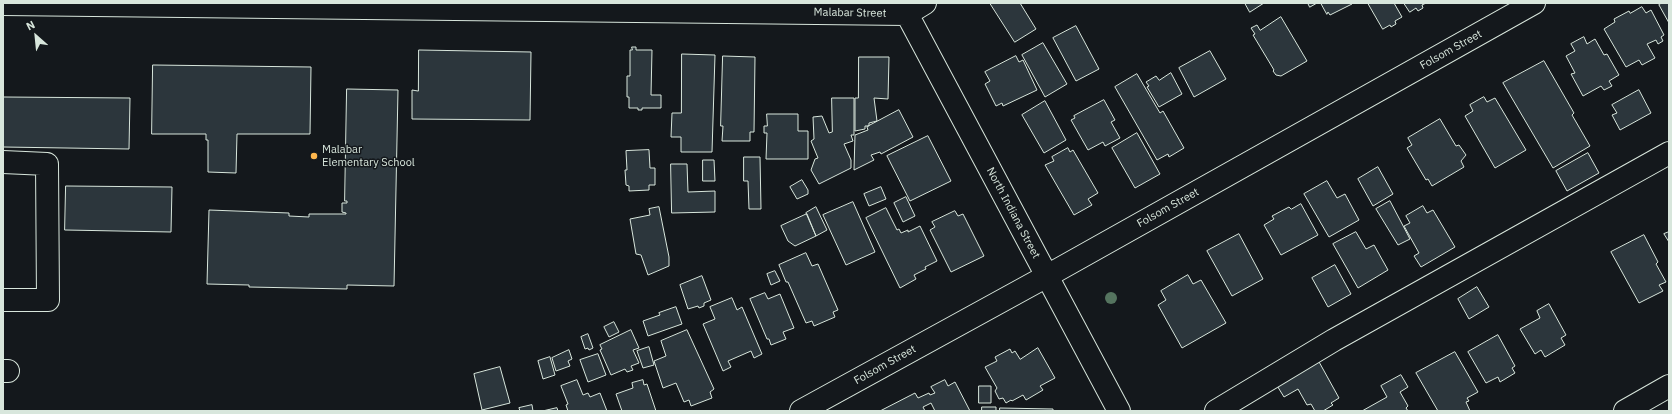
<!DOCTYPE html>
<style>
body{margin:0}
#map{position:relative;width:1672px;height:414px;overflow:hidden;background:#14181c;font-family:"IBM Plex Sans",sans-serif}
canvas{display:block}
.frame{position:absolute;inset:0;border:4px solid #d8e6dc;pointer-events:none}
.north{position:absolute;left:16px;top:16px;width:40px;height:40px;-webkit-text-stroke:3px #14181c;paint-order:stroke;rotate:333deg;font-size:11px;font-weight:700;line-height:16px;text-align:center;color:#d8e6dc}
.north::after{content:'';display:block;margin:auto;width:14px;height:18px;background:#d8e6dc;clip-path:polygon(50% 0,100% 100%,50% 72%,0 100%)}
</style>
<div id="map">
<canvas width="1672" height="414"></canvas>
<div class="frame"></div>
<div class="north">N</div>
</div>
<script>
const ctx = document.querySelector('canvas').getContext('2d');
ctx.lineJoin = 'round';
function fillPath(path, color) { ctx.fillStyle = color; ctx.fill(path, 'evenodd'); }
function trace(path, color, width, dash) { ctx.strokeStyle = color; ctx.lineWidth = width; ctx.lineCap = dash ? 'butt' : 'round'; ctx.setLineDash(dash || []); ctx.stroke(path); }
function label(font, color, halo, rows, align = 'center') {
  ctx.font = font + ' "IBM Plex Sans",sans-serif'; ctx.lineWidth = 3; ctx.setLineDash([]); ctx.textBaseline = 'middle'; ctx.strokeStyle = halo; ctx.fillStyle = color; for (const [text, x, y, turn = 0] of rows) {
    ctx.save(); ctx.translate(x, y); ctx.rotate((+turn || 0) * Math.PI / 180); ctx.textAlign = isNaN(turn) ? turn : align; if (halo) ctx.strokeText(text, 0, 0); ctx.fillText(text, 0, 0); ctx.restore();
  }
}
const building = new Path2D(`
 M990,3h30l16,26 -21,13z
 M1245,3h19l-14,9z
 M1308,3h9l-7,4z
 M1321,3h31v1l-22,11 -2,-3 -1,2z
 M1368,3h26l8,14 -7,4 1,3 -5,3 -1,-2 -7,4z
 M1404,3h22l-4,2 1,3 -5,3 -2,-3 -6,4z
 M1662,3h7v20l-10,-18z
 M1642,7l4,6 5,-3 13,25 -3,2 2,4 -5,3 -2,-4 -9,4 8,14 -13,7 -3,-5 -13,7 -22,-38 11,-7 -1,-3 15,-8 1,2z
 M1281,17l26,44 -26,15 -5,-1 -3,-4 1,-1 -21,-35 2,-1 -4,-6 6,-3 3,5z
 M1076,26l23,43 -23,12 -23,-43z
 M1584,37l3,7 8,-5 9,16 3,-1 12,21 -10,6 3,5 -8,4 -3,-4 -18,10 -12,-22 4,-1 -9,-17 9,-5 -4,-7z
 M1043,43l24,41 -22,13 -23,-42z
 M632,47h4v3h16l-1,45h10v13h-19v2h-4v-2h-9v-11h-2v-21h3v-26h2z
 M419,50l112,2 -1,68 -118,-1v-29l6,1z
 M1210,51l16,28 -32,18 -15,-29z
 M682,54l33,1 -3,97h-31v-15h-10l1,-24h9z
 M723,56l32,1 -1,75h-4v9h-28l1,-15h-2z
 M1016,56l3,6 4,-2 14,30 -34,16 -1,-3 -6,3 -11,-22 5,-3 -5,-9z
 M859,57h30l-1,42 -14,-1 3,23 -8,2v3h-4v3l-10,2v-33h3z
 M1544,61l30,52 -2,2 18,31 -37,22 -50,-85z
 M153,65l158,2 -1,67h-73l-1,39 -28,-1v-32h-2v-6h-54z
 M1171,73l11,21 -23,13 -12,-20 2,-1 -3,-4 10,-6 3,4z
 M1137,74l23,39 3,-2 21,37 -15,9 -1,-3 -11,6 -42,-73z
 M347,89l51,1 -4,196 -47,-1v4l-98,-2v-2l-42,-1 2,-74 80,3v3l20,1v-3h37v-1l-4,-1v-9h5v-2h-2z
 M1639,90l12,23 -31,17 -8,-15 5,-2 -5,-8z
 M3,97l127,1 -1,51 -126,-2z
 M1484,97l3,5 8,-4 31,52 -31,18 -30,-52 8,-5 -3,-6z
 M832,98h22v37h-3l2,6 -9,3 7,16v8l-32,16 -8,-14 4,-11 3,-1 -7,-17 3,-2 -1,-22 9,-1 7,17 3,-1z
 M1104,100l11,20 -4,2 9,16 -15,8 -2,-4 -15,8 -17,-30 4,-2 -1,-2z
 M1045,101l21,39 -22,13 -22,-38z
 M899,110l14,27 -32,17 -1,-2 -9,3 3,5 -20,10 1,-35 13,-5 -1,-3z
 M767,114h31v17h10v28h-42l1,-26h-3v-7h3z
 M1440,119l16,27 3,-1 7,10 -5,6 3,6 -32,19 -4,-7 -2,1 -19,-32 5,-3 -4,-7z
 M1137,133l23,41 -25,14 -23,-40z
 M928,136l23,45 -41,20 -23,-45z
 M1068,148l2,4 3,-2 25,43 -10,6 4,6 -18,10 -29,-50 9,-4 -2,-4z
 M649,150l1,18h5v17h-6v5l-20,1v-5l-3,-1 -1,-15h2l-1,-19z
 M1588,153l11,20 -32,18 -11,-20z
 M744,157h16l1,52h-12l-1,-28h-4z
 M703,160h11l1,21h-12z
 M671,164h16l1,28 27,-1v21l-43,1z
 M1378,167l15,27 -20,12 -15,-27z
 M802,180l6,10v4l-11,5 -7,-12z
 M1327,181l10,17 8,-4 14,26 -30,17 -25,-43z
 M66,186l106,1 -1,45 -106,-2z
 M881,187l5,12 -17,7 -5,-12z
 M906,197l9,19 -12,6 -9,-19z
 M1390,201l20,38 -12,6 -22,-36z
 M853,202l22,50 -29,13 -23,-50z
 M1301,204l17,31 -37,20 -17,-30 10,-6 -2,-3 17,-9 2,2z
 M1423,206l4,7 6,-3 22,37 -34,20 -7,-11 5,-3 -15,-27 6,-3 -4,-7z
 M659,207l10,50v9l-21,9 -7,-20 -5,-1 -6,-35 20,-4 -1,-6z
 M816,207l11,23 -11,6 -10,-23z
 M886,208l11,22 2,-1 2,4 7,-3v2l12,-6 17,35 -12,6 1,2 -12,6 2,4 -16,9 -34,-70z
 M955,211l3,5 5,-2 21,42 -33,16 -21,-42 5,-3 -3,-5z
 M807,214l9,22 -21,10 -7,-5 -7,-15z
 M1356,232l10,17 8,-4 14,25 -30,18 -25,-44z
 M1669,232v10l-5,-8z
 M1239,234l24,45 -31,17 -25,-45z
 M1644,235l14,27 -2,2 10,18 -7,3 4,6 -24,12 -28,-51z
 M806,253l6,13 6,-2 20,46 -5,2 2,5 -21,9 -2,-5 -6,2 -18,-41h-2l-7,-17z
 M1335,265l16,29 -23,13 -16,-29z
 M775,271l5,10 -9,4 -4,-11z
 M1188,275l5,9 8,-4 25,43 -44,25 -24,-43 8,-5 -5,-9z
 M702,276l9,24 -7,3v3l-5,2 -1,-2 -10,3 -8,-24z
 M1477,287l12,20 -20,12 -11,-20z
 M765,293l3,6 12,-5 14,34 -11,4 3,7 -15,6 -2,-6h-2l-17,-40z
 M732,298l5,12 5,-3 20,47 -8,4 -3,-7 -23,10 3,6 -8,4 -20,-47 12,-5 -5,-12z
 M1549,304l17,31 -5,3 4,7 -20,12 -4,-7 -6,4 -15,-25 20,-11 -3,-7z
 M676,307l6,17 -34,12 -5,-15 17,-6 -1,-2z
 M614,322l5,10 -10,5 -5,-10z
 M631,330l8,18 -6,2 6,13 -8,3 2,4 -6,2 -2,-3 -14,6 -11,-25 2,-1 -2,-4z
 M687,330l27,59 -4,3 2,6 -21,8 -2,-6 -5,2 -8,-19 -13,5 -9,-27 12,-5 -5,-15z
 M588,334l5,14 -4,2 -1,-2 -3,1 -4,-12z
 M1498,335l17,31 -3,2 3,5 -15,9 -2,-5 -12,6 -18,-31z
 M649,347l5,18 -11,3 -6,-17z
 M1038,348l17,30 -15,8 3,4 -17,10 -3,-5 -11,6 -1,-1 -5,3 -3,-5 -4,1 -4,-8 2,-3 -12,-21 12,-6 -2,-4 15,-8 2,4 3,-2 5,8z
 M569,350l3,9 -4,2 2,5 -14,5 -4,-13z
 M1455,352l23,40 -11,6 2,3 -3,1 4,9h-32l-22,-38z
 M598,354l8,21 -18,7 -8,-22z
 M550,357l5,18 -12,4 -5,-18z
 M1318,360l21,38 -8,5 2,2 -10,6h-8l-4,-7 -4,1 -9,-16 -14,8 -8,-13z
 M500,367l10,36 -28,7 -8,-36z
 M1401,375l7,12 -8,5 8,14 -2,2 2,3h-46l25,-14 -6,-11z
 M577,380l6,15 5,-2 2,4 10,-4 7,18h-39l-2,-6 2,-1 -7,-18z
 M643,380l1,5 3,-1 9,27h-34l-6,-17 17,-6 -1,-5z
 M945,380l3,6 7,-4 15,29h-35l-4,-8 -8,4 2,4h-45l35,-18 3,5 11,-5 1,2 5,-2 -4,-6z
 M979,386h12v17h-12z
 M532,405l1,6h-13l-1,-3z
 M982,407h14v4h-14z
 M557,408l1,3h-15z
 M1000,408l53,1v2h-53z`);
fillPath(building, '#2c363c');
trace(building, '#d8e6dc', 1);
const minor = new Path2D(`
 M3,4l904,10 18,-11
 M907,14l212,397
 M3,162l44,2 1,136h-45
 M3,371h5
 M801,411l246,-135 487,-273
 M1216,411l118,-71 335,-187
 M1625,411l44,-25`);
trace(minor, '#d8e6dc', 24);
trace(minor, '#14181c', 22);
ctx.fillStyle = '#55745f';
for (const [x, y] of [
 [1111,298]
]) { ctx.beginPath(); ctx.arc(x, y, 6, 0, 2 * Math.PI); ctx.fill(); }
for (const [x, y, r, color] of [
 [314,156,4,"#ffb74d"]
]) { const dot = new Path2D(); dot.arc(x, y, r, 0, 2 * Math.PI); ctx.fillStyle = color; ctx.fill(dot); trace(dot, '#14181c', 1.5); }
label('11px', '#d8e6dc', '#14181c', [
 ["Malabar Street",850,13,1],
 ["Folsom Street",1451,50,-29],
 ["Folsom Street",1168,208,-29],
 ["North Indiana Street",1013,213,62],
 ["Folsom Street",885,365,-29]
]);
label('11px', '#d8e6dc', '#14181c', [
 ["Malabar",322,150],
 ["Elementary School",322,163]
], 'left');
</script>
